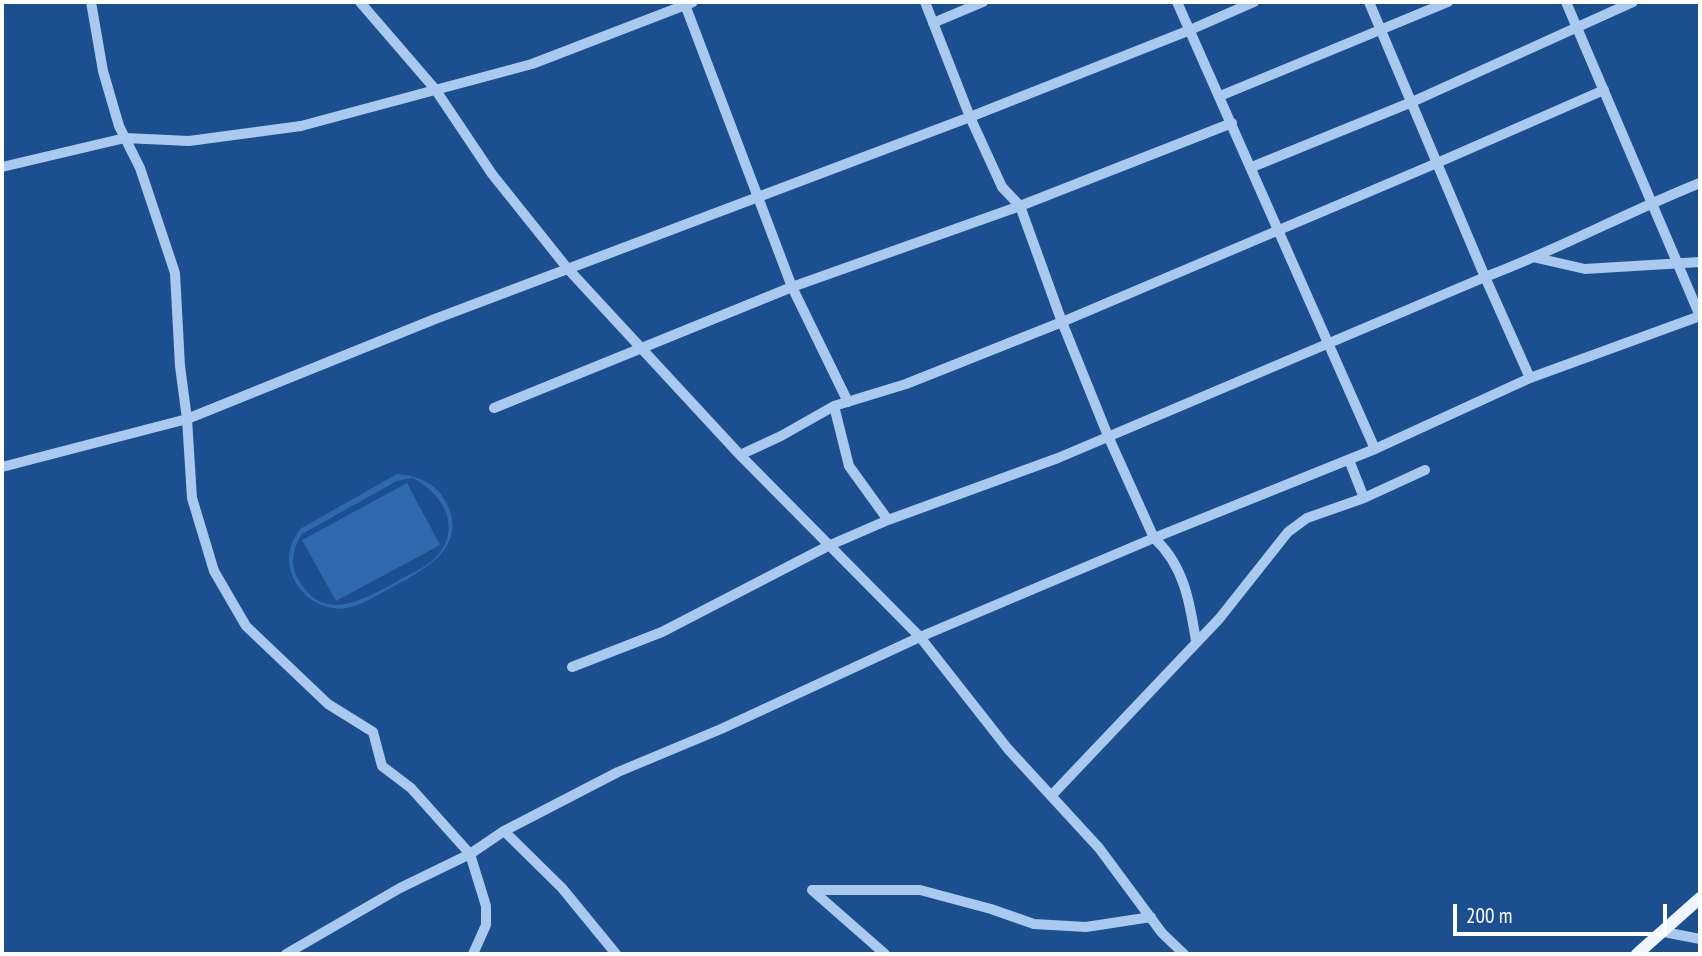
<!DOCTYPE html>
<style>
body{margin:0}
#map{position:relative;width:1702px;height:956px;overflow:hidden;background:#1b4f8f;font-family:"PT Sans Narrow",sans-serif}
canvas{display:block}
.frame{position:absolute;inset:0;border:4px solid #fff;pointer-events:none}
.scale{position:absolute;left:1453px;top:904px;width:214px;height:32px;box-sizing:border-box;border:4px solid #fff;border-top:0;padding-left:9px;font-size:21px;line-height:24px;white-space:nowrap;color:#fff;-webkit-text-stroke:5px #1b4f8f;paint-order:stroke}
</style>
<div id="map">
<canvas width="1702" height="956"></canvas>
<div class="frame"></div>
<div class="scale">200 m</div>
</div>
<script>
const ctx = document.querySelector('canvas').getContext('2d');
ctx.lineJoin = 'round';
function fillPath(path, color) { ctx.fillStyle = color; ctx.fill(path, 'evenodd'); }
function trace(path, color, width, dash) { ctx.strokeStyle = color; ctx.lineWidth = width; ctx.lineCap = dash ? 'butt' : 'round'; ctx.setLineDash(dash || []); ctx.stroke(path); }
fillPath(new Path2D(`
 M397,474c23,2 41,10 51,32 19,44 -27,65 -57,82 -14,7 -28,17 -44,20 -29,5 -58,-20 -58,-49 0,-12 5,-21 11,-30zM412,478c30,14 51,49 25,78 -11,12 -28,18 -41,26 -34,18 -73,42 -98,-3 -8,-15 -5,-32 4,-45l95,-53z
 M407,483l33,62 -104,56 -34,-61z`), '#2e69ad');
trace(new Path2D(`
 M91,2l12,69 16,55 21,42 35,105 5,93 7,53 5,79 22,73 32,55 82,78 45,28 9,34 29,22 59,66 16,52v19l-13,29
 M360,2l75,87 57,85 76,95 172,186 180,182 88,112 91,99 63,85 22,21
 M684,2l108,285 56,115
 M925,2l45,115 32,70 18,19 42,116 46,114 46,102c30,27 36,65 42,103
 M1177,2l198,447
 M1369,2l116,275 45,101
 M1566,2l134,314
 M933,23l50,-21
 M1220,96l228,-94
 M2,167l123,-29 64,3 112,-15 231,-62 161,-62
 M1252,167l160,-65 221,-100
 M1537,258l48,11 115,-7
 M834,406l15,60 39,54
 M494,408l298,-121 228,-81 212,-83
 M740,455l41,-19 53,-30 72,-22 156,-62 375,-159 167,-73
 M1349,460l15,38
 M2,467l185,-48 248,-100 535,-202 220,-87 64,-28
 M572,667l90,-35 166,-86 60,-26 170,-62 427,-181c73,-27 142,-65 215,-94
 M1051,796l168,-177 69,-87 19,-14 57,-20 61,-28
 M504,831l58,57 54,66
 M812,890h108l71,19 43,15 52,3 65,-10
 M812,890l73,64
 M1664,932l36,7
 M286,954l114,-66 70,-34 34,-23 114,-59 103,-43 199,-92 234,-99 221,-89 155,-71 170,-62`), '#a9c9ee', 10);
trace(new Path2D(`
 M1637,954l63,-56`), '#f0f6ff', 12);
</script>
